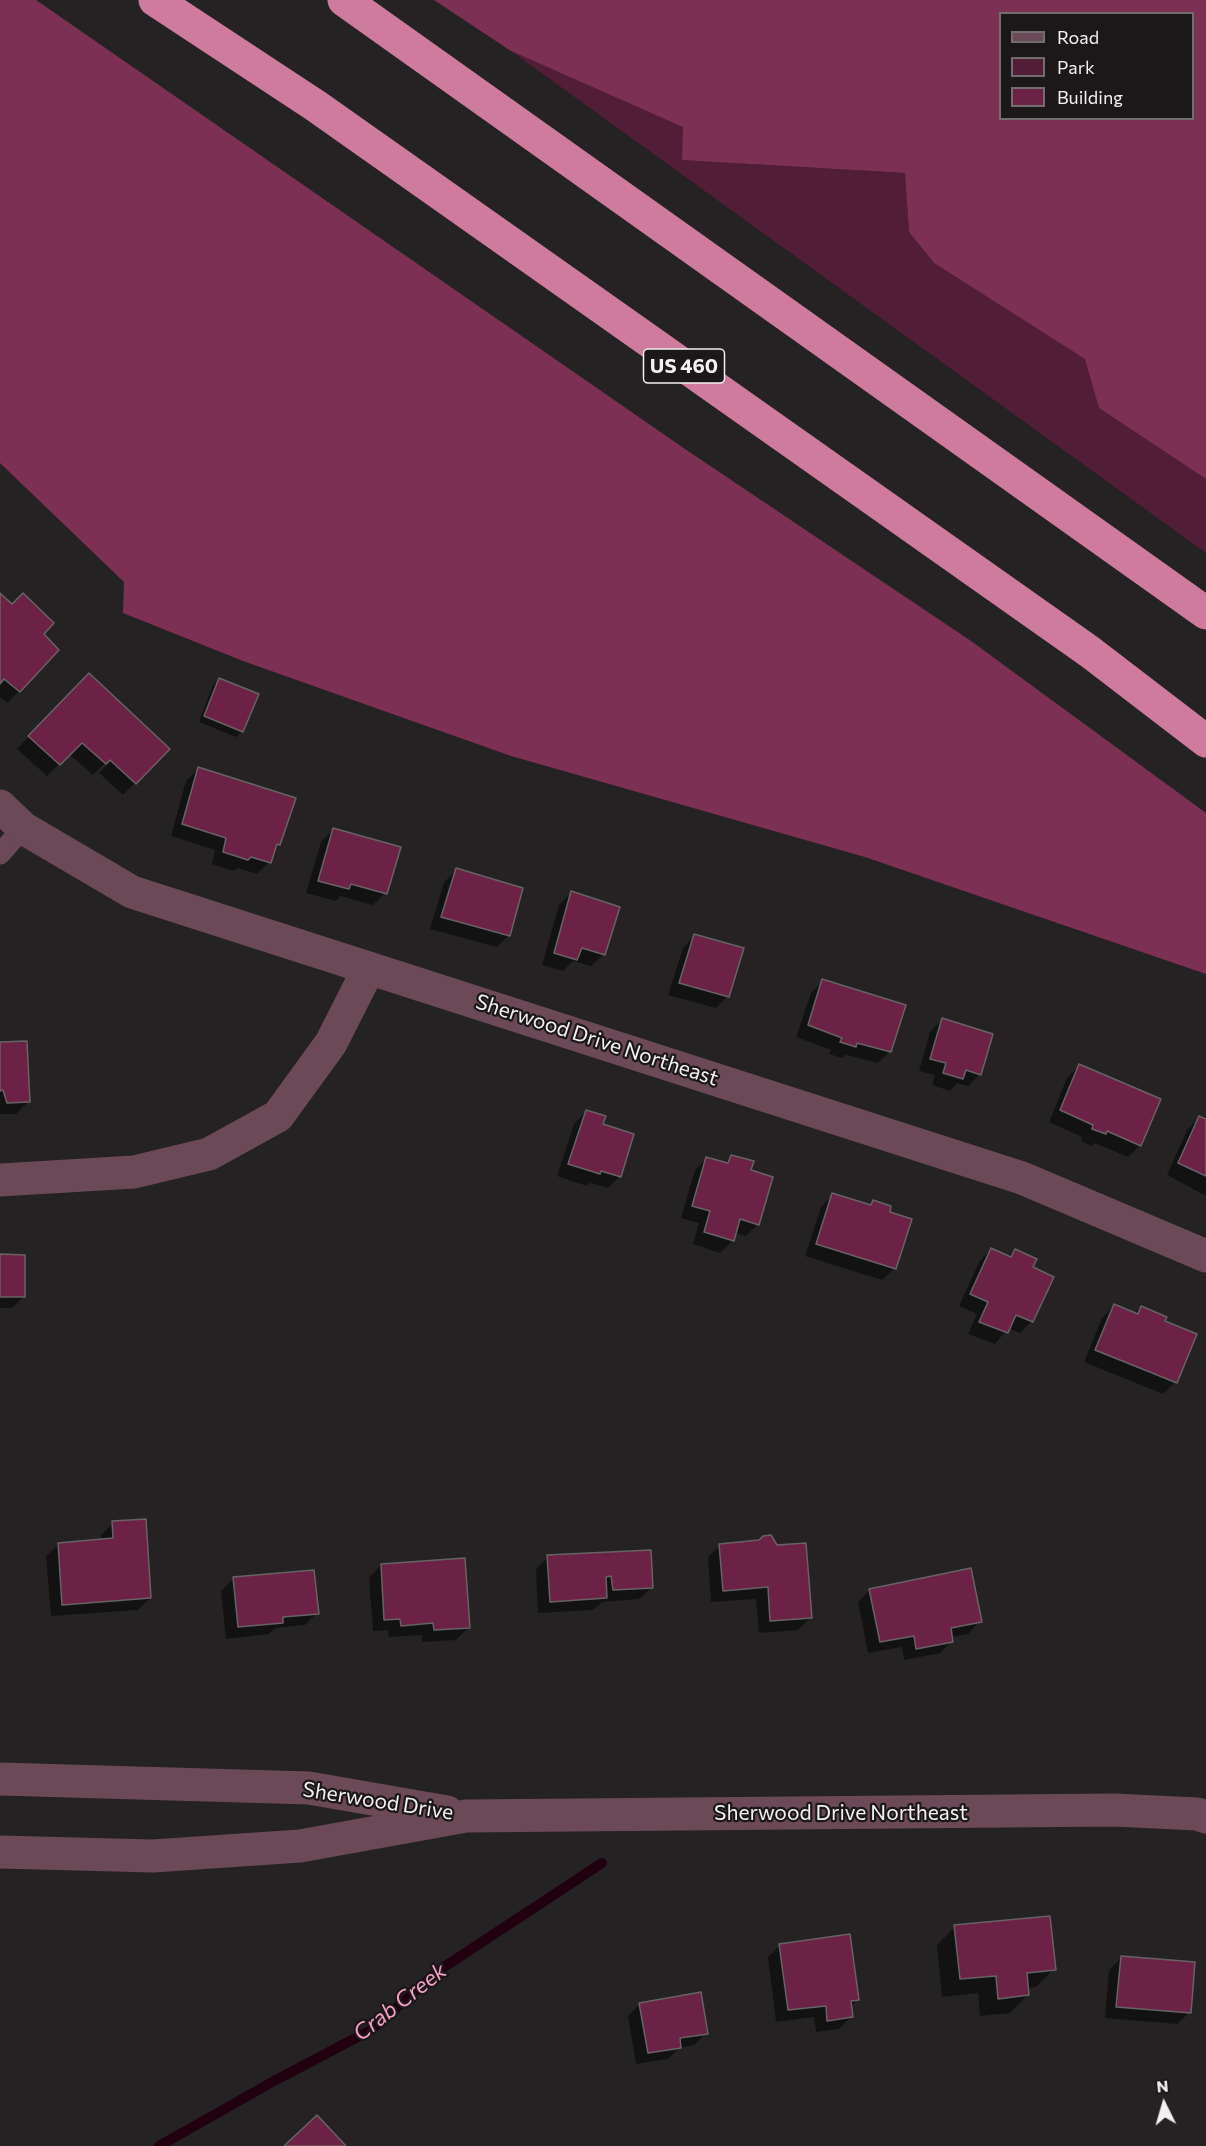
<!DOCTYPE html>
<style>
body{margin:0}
#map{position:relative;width:1206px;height:2146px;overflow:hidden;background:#252223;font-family:Commissioner,sans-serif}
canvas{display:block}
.legend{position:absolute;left:999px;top:12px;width:195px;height:108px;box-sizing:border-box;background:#1c181a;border:2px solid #726e70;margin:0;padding:8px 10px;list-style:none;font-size:18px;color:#f3f0f1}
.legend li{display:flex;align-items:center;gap:12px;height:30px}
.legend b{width:30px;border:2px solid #726e70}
.north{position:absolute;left:1134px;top:2074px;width:60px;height:60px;-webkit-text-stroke:4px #1c181a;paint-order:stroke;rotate:355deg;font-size:16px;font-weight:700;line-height:24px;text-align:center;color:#f3f0f1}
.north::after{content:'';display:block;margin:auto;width:21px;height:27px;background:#f3f0f1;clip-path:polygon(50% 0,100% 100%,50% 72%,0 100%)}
</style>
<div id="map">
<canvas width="1206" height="2146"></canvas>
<ul class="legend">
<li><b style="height:8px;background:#6b4957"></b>Road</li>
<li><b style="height:16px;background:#521d36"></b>Park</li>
<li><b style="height:16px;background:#6b2246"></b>Building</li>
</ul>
<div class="north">N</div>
</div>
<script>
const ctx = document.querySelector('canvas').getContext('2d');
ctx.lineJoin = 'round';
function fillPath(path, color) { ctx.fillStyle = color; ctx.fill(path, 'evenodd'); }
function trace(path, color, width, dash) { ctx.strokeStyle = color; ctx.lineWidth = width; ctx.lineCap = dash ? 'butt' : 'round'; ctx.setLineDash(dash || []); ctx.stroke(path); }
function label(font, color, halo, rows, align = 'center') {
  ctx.font = font + ' Commissioner,sans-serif'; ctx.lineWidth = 4.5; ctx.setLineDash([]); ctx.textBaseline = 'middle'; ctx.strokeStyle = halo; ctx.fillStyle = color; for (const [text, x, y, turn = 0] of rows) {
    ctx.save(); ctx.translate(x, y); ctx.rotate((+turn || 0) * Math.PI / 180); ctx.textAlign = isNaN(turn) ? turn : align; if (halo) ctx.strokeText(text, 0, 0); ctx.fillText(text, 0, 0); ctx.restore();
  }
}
fillPath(new Path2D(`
 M511,51l173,76 -1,33 222,13 4,59 25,31 152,96 13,49 107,71v74z`), '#521d36');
fillPath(new Path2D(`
 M0,0h36l649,449 286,192 235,172v161l-341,-117 -354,-101 -268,-95 -120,-48 1,-31 -124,-119z
 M434,0h772v479l-107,-71 -14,-49 -151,-96 -25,-31 -4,-59 -223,-13 1,-33 -172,-76zM1000,14h192v104h-192z`), '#7c3154');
fillPath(new Path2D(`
 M0,595l42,39 -23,57 -12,12 -7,-6z
 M89,675l79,74 -45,46 -24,-22 17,-17 -2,-2 -21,21 -24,-21 -22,22 -30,-27z
 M219,680l23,51 -6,6 -37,-15 14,-37z
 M198,769l81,75 -6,6 -4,12 -12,12 -19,-6 -4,3 -22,-7 3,-14 -44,-14 15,-55z
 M333,830l52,63 -12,12 -33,-9 -4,5 -30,-8 15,-51z
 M457,870l52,65 -12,12 -67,-18 14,-47z
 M571,893l33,61 -13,12 -18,-5 -10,10 -21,-6 17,-60z
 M695,935l33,61 -12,12 -48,-13 15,-47z
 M823,981l67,70 -12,12 -32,-8 -4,3 -13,-4 2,-4 -35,-13 15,-44z
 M942,1020l38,54 -12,12 -11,-3 -7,8 -18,-6 3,-10 -16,-4 11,-39z
 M0,1043l28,59 -12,12h-16z
 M1079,1066l61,79 -12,12 -33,-14 -3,3 -11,-5 1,-4 -33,-15 18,-44z
 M586,1112l15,13 19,51 -12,12 -18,-5 -3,3 -30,-10 17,-52z
 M1199,1118l7,3v75l-39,-21 20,-45z
 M731,1156l19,15 8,53 -12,12 -11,-3 -3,8 -12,12 -27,-9 6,-21 -18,-5 14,-48 12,-12 17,5z
 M833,1195l36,11 4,-4 22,66 -13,12 -77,-24 16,-49z
 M991,1249l17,8 7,-7 16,18 1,53 -12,12 -12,-5 -13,16 -27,-10 9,-20 -18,-8 20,-44z
 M0,1255l24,41 -12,12h-12z
 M1114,1306l20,8 7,-7 22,15 12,60 -12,12 -79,-32 18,-44z
 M113,1523l37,75 -12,12 -87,6 -5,-60 13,-12 42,-3v-6z
 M720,1545l90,73 -12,12 -39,3 -3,-34 -45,3 -3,-45z
 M548,1557l104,30 -13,12 -37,3 -9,8 -55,3 -2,-44z
 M381,1565l87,63 -12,12 -34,2v-7l-33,2 -1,-7 -15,1 -4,-53z
 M233,1579l84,34 -12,12 -30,3 -6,6 -43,5 -5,-48z
 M870,1590l110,31 -12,13 -17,3 1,4 -12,12 -36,7 -2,-13 -34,6 -10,-51z
 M955,1927l99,42 -18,18 -9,1 1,7 -18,18 -30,3 -2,-23 -36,4 -5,-52z
 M780,1945l77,55 -7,7 1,10 -12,12 -23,3 -2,-15 -38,5 -8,-65z
 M1121,1958l69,54 -13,12 -72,-6 4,-48z
 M640,2004l66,29 -12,12 -15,3 -11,11 -32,5 -8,-48z`), '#0007');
trace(new Path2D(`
 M159,2146l115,-65 97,-51 67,-59 164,-108`), '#210010', 10);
const building = new Path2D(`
 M0,593l12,11 11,-11 31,30 -10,11 15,16 -39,42 -16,-13 -4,5z
 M89,673l81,76 -34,35 -26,-24 -4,4 -24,-21 -22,22 -32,-29z
 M219,678l40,16 -16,38 -39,-16z
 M198,767l98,31 -16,47 -3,-1 -6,19 -20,-6 -3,3 -25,-8 3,-14 -44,-14z
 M333,828l68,19 -14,47 -36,-10 -2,5 -31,-8z
 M456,868l67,20 -13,48 -69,-19z
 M571,891l49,16 -15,48 -23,-7 -5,12 -23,-7z
 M694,934l50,14 -15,49 -50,-14z
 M822,979l84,26 -15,47 -34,-9 -1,4 -16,-5 2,-4 -34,-13z
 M942,1018l51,16 -12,41 -15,-5 -3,9 -20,-6 3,-10 -16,-4z
 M27,1041l3,61 -23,1 -4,-13 -3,1v-49z
 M1079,1064l82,35 -20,47 -34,-15 -1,3 -14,-5 1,-4 -33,-15z
 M586,1110l20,6 -3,8 31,10 -13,43 -20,-6 -1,3 -32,-10z
 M1199,1116l7,3v57l-28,-13z
 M731,1155l23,6 -3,9 22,7 -14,48 -19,-6 -6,22 -30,-9 6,-21 -18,-5 14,-49 22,6z
 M832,1193l39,12 2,-5 18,6 -1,6 22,7 -16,50 -80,-25z
 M991,1248l20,9 4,-8 22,10 -4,8 21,10 -21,45 -17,-7 -8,18 -29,-11 9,-20 -18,-8z
 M0,1254l25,1v42h-25z
 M1114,1304l24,10 3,-8 26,11 -2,4 32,13 -20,49 -82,-33z
 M146,1519l5,79 -89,7 -4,-62 55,-5 -1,-17z
 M771,1535l6,10 29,-2 6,75 -42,3 -2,-34 -45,4 -4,-47 40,-4 4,-4z
 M651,1550l2,38 -40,2 -2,-14 -5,1 1,21 -57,4 -3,-47z
 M465,1558l5,70 -36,2 -1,-7 -32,3 -1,-7 -16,1 -3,-56z
 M971,1568l11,54 -31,6 2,14 -37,7 -2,-13 -34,6 -11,-53z
 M314,1570l5,44 -36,3v6l-45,4 -5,-50z
 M1050,1916l6,54 -29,3 2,22 -31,4 -2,-23 -36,3 -6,-54z
 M850,1934l9,66 -8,1 2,16 -26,4 -1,-15 -38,4 -9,-66z
 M1121,1956l74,6 -4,51 -75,-6z
 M701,1992l7,42 -28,4 1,10 -33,5 -9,-50z
 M317,2115l29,31h-62z`);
fillPath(building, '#6b2246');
trace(building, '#676364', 1.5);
trace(new Path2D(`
 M0,854l23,-26`), '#6b4957', 21);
trace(new Path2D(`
 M0,806l23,22 109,64 890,286 184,78
 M0,1180l134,-8 75,-18 69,-38 53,-73 38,-75
 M0,1779l309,9 138,24
 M0,1852l153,4 147,-10 166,-30 648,-6 83,4 9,3`), '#6b4957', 33);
trace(new Path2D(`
 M155,0l161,106 774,546 116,89
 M344,0l862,613`), '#ce7b9e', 33);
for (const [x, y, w] of [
 [684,366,81]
]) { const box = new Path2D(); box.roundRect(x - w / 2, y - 17, w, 34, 4.5); ctx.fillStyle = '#1c181a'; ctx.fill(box); trace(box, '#f3f0f1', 1.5); }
label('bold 20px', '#f3f0f1', null, [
 ["US 460",684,366]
]);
label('21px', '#f3f0f1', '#1c181a', [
 ["Sherwood Drive Northeast",597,1040,18],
 ["Sherwood Drive",378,1801,9],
 ["Sherwood Drive Northeast",841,1813]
]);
label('italic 22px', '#f8a0c4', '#1c181a', [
 ["Crab Creek",400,2002,-38]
]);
</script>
